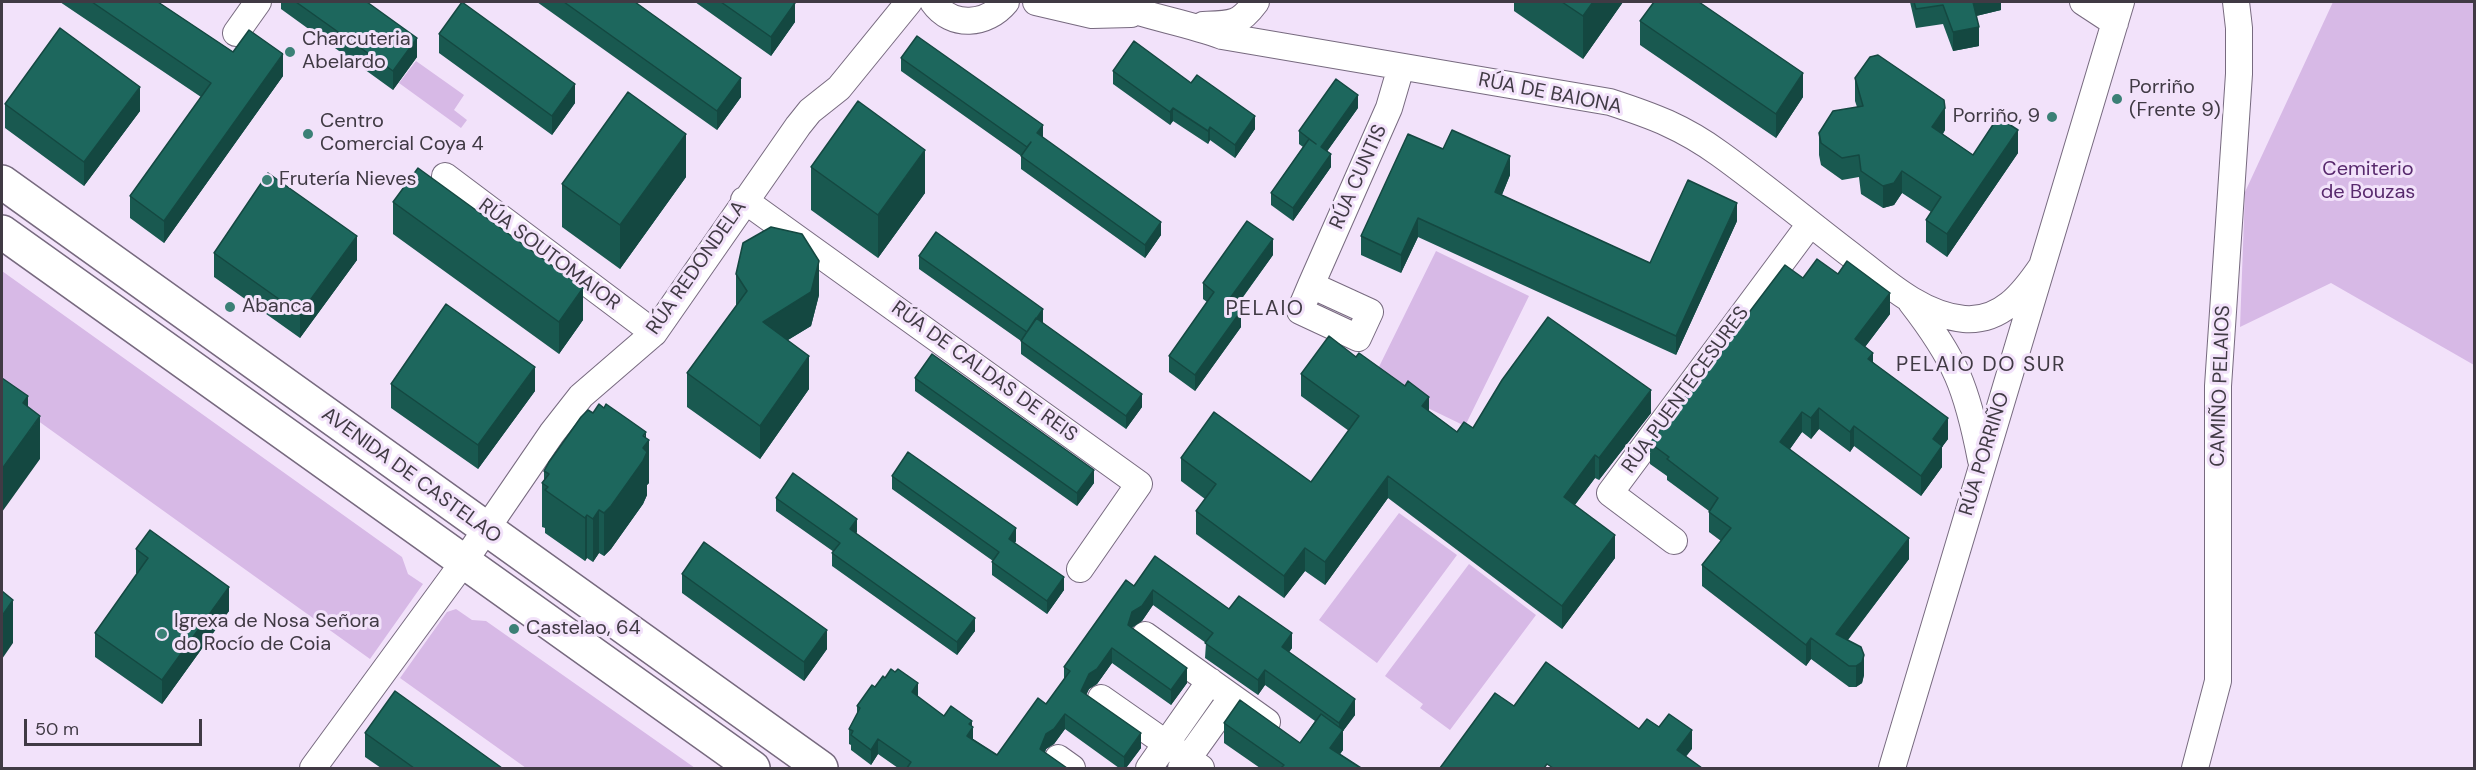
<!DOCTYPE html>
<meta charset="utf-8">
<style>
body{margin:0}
#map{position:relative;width:2476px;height:770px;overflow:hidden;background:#f2e2fa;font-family:"DM Sans",sans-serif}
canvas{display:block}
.frame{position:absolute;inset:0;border:3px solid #403a44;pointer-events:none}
.scale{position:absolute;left:24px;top:719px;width:178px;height:27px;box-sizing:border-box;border:3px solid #403a44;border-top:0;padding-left:8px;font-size:18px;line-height:21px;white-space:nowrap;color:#403a44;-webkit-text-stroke:4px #f2e2fa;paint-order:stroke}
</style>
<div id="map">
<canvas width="2476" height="770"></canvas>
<div class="frame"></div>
<div class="scale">50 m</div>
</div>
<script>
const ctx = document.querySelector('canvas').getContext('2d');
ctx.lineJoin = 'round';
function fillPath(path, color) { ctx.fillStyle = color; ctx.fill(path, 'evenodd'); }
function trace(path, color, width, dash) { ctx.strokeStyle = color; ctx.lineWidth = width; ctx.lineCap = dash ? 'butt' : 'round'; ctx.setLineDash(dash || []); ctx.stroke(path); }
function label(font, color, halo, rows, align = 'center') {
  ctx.font = font + ' "DM Sans",sans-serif'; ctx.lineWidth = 6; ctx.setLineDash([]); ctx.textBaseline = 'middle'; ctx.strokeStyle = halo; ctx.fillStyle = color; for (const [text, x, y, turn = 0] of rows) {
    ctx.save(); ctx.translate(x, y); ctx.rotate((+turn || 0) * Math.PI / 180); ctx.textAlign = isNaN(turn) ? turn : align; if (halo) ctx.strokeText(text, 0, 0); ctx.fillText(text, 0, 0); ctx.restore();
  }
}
fillPath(new Path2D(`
 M2333,2h141v363l-143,-82 -91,44 5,-135z
 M416,61l48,34 -10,15 13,10 -6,8 -62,-45z
 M1436,251l93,45 -64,130 -93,-45z
 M2,271l400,286 6,17 15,10 -53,75 -368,-264z
 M1399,513l58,42 -80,108 -58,-43z
 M1469,564l67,51 -86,115 -30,-22 3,-4 -38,-28z
 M456,609l16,11 14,1 209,147h-169l-126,-90 47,-66z`), '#d7b9e6');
const street = new Path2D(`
 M933,2c19,27 54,23 73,0
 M1036,2l56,13 39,-1
 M1109,2c37,15 76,20 113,34l388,66c43,14 73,25 110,52 43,31 84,65 127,98 33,25 72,63 117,67 37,3 59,-25 78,-53
 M2083,2l32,21
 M1203,25c29,-1 36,0 53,-23
 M236,33l22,-31
 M445,176l209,157
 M744,200l395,284 -59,85
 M1311,285l59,27 -12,26 -58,-27 11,-26 78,-177 12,-41
 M1911,302c45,58 56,86 70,158
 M1674,541l-64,-48 200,-269
 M1145,635l122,87
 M1101,698l100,70
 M1058,758l14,10
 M313,768l150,-205 89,-130 29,-37 73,-63 144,-207 12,-15 29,-23 70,-86
 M1149,768l61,-87
 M1181,768l51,-71
 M1892,768l229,-766
 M2195,768l23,-87v-295l21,-312v-46l-3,-26`);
const primary = new Path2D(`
 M2,182l819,586
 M2,232l751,536`);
trace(street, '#776a7f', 28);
trace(primary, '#776a7f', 36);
trace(street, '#fff', 26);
trace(primary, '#fff', 33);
fillPath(new Path2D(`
 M60,2h98l75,50 50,24 -119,167 -34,-25v-22l71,-99z
 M281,2h86l50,55 -24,33 -112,-81z
 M537,2h98l106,95 -24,33z
 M695,2h97l3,20 -24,34z
 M1399,2h27l-9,1z
 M1514,2h109l-40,57 -69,-48z
 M1910,2h91v8l-25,6 3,30 -26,5 -10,-27 -27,4z
 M1640,21l163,76 -27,41 -136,-93z
 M439,34l136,69 -23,32 -113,-82z
 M901,58l142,80 118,97 -16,23 -124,-89v-13l-120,-85z
 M1113,71l142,58 -20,29 -25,-18 -2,4 -35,-23 -3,4 -57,-41z
 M1855,78l90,52 -2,4 30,21 45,-2 -71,104 -21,-15v-22l5,-8 -29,-19 -8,12 -11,3 -22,-14 -2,-17 -17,3 -21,-15 -2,-10v-22l38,-26 -2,-6z
 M5,104l135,7 -56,75 -79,-58z
 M1358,108l-31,43 4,16 -38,54 -22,-16v-12l32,-46 -4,-3v-13z
 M1443,149l67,26 -8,20 148,68 87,-42 -61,134 -258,-118 -17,36 -40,-18v-19z
 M811,167l114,26 -47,65 -67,-48z
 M686,177l-66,92 -58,-42v-43z
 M393,202l190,118 -24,34 -166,-120z
 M214,253l143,7 -57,78 -86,-61z
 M1273,255l-37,52 5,20 -46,64 -26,-19v-16l38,-54 -4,-3v-16z
 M919,256l124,66 -1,1 100,84 -16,22 -105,-75v-13l-102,-72z
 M736,274l83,21 -8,31 -23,14 21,49 -49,70 -73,-52v-34l49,-67z
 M1803,278l87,36 -25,33 8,15 75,77 -6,8v20l-21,29 -67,-50 -4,6 -31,-23 -8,10 -9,-7 -12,17 119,110 -61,81 16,35 -2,8 -6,4h-7l-38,-28 -5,7 -104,-80v-21l19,-24 -12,-9v-21l-42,-31v-4l-17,-12v-21z
 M1301,374l128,37 28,21 16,-4 178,-15 -52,67 -4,-2 -20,27 40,53 -53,71 -174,-131 -63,87 -20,-14 -21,27 -88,-64v-23l9,-12 -24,-18v-23l130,24 38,-51 -48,-35z
 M915,378l179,105 -17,23 -162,-115z
 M391,384l144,7 -57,78 -87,-61z
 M593,413l53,24 3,46 -2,2v10l-4,9 -32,45 -7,7 -5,-3 -6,9 -6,-4 -2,3 -40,-28v-5l-3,-1v-44l2,-3v-9z
 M892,476l124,65 -1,2 49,47 -17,24 -55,-39v-13l1,-1 -101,-72z
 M776,498l81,34 -1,1 119,98 -18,24 -125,-89v-13l2,-1 -58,-41z
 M136,549l93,62 -67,93 -67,-47v-24l42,-59 -1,-1z
 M682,574l145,75 -23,32 -122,-88z
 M1134,586l95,23 63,39 -3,4 66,63 -12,16v19l-3,4 21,14h-101l-36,-25v-20l76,20 15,-22 -50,-36 -7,10 -53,-37 1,-15 -53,-38 -11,16 -10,7 55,55 -16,22 -59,-42 -15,21 -8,5 -3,6 55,53 -15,20h-7l-54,-39 -11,15 -8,5 -1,4 22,15h-169l-20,-14 -7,11 -20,-15v-5l-2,-1v-15l8,-15v-8l18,-19 43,10 26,19 28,10 1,13 24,16 49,-51 18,-24v-13z
 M365,733l137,35h-121l-16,-11z`), '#195950');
fillPath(new Path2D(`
 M1593,2h30l-40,57v-43z
 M1972,2h29v8l-29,7z
 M795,3v19l-24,34v-19z
 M1979,27v19l-26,5v-19z
 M417,38v19l-24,33v-19z
 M283,54v22l-119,167v-22z
 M1803,73v24l-27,41v-24z
 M741,78v19l-24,33v-19z
 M575,84v19l-23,32v-19z
 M140,87v24l-56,75v-24z
 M1358,95v13l-37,52v-13z
 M1173,108v13l-3,4v-13z
 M1945,108v22l-13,19v-22z
 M1255,116v13l-20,29v-13z
 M1043,125v13l-6,-5z
 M1210,127v13l-2,4v-13z
 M2018,130v23l-71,104v-23z
 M686,134v43l-66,92v-44z
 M925,150v43l-47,65v-43z
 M1331,154v13l-38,54v-13z
 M1510,156v19l-15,36v-19z
 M1902,171v22l-8,12 -11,3v-22z
 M1737,203v18l-61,134v-19z
 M1418,218v19l-17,36v-18z
 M1161,222v13l-16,23v-13z
 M357,236v24l-57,78v-24z
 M1273,239v16l-45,62v-16z
 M819,261v34l-8,31 -48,29v-33z
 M583,288v32l-24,34v-32z
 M1890,293v21l-35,46v-21z
 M1043,309v13l-16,23v-13z
 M1241,311v16l-46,64v-16z
 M1873,353v20l-5,-14z
 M809,356v33l-49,70v-33z
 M535,367v24l-57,78v-24z
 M1651,390v23l-52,67v-22z
 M1142,394v13l-16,22v-13z
 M28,396v37l12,-17v43l-38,53v-43l21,-66z
 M1429,397v22l-7,-13z
 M1819,408v21l-8,10v-21z
 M1802,412v20l-22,31v-21z
 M1948,418v21l-6,8v20l-21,29v-20l12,-37z
 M1854,426v20l-4,6v-20z
 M646,432v12l3,-4v43l-2,2v10l-4,9 -32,45 -7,7v-43z
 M1595,455v23l-31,41v-22z
 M1094,470v13l-17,23v-13z
 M1388,476v22l-63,87v-23z
 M599,510v43l-6,9v-43z
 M587,515v43l-2,3v-43z
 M857,519v13l-7,10v-13z
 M1016,528v13l-7,10v-12z
 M1615,535v23l-53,71v-23z
 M1909,538v21l-73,96v-21z
 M1305,548v23l-21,27v-22z
 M1064,577v13l-17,24v-13z
 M229,587v24l-67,93v-24z
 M1153,590v15l-11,16 -10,6 -4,13v-15l4,-13z
 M13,600v43l-11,16v-43z
 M975,618v13l-18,24v-13z
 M827,630v19l-23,32v-19z
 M1292,633v15l-10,14v-15z
 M1811,638v21l-5,7v-21z
 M1112,648v15l-15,21 -8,5 -8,17v-15l8,-17z
 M1864,655v20l-2,8 -6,4v-21z
 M1187,668v15l-16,22v-15z
 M1265,670v15l-7,10v-15z
 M918,683v15l-6,-6z
 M1355,699v16l-12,16v19l-13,18v-20l9,-11v-14z
 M1065,714v15l-11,15 -8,5 -6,15v-15l6,-15z
 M972,721v8l1,-2v15l-6,-6 2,-12z
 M1692,730v19l-15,19v-18z
 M1141,733v15l-15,20h-2v-11z
 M878,739v15l-7,11v-15z`), '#144841');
const building = new Path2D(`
 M92,2h66l75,50 16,-22 34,24 -119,167 -34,-25 81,-113z
 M296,2h71l50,36 -24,33z
 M462,2l113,82 -23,32 -113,-82z
 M564,2h71l106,76 -24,33z
 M721,2h71l3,1 -24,34z
 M1562,2h31l-10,14z
 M1654,2h45l104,71 -27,41 -136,-93z
 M1914,2h59l6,25 -26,5 -10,-27 -27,4z
 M60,28l80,59 -56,75 -79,-58z
 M917,36l126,89 -6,8 124,89 -16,23 -124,-89 10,-14 -4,5 -126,-89z
 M1134,41l57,42 6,-8 58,41 -20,29 -25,-18 -2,4 -35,-23 -3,4 -57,-41z
 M1878,55l66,45 1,8 -13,19 41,28 25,-38 20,13 -71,104 -21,-14 15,-23 -39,-26 -8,12 -11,3 -22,-15 -2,-16 -17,3 -21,-15 -2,-10 14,-22 30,-5 -8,-28 15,-21z
 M1336,79l22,16 -37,52 10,7 -38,54 -22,-15 38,-54 7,5 -17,-13z
 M628,92l58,42 -66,91 -58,-41z
 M858,101l67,49 -47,65 -67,-48z
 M1452,130l58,26 -15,36 155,71 38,-83 49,23 -61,133 -258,-118 -17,37 -40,-19 47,-102 35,15z
 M418,168l165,120 -24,34 -166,-120z
 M268,173l89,63 -57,78 -86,-61z
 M1247,221l26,18 -45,62 13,10 -46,64 -26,-19 45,-64 -11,-9z
 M771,227l31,7 17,27 -8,31 -48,30 46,34 -49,70 -73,-53 60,-82 -11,-17 7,-31z
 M936,232l107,77 -16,23 -108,-76z
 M1817,259l21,15 9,-13 43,32 -35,46 18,14 -5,6 80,59 -15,21 9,7 -21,30 -67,-50 -4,6 -31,-24 -8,10 -9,-6 -22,30 129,96 -73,96 25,13 3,8 -2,7 -6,4h-7l-38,-28 -5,7 -104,-80 29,-37 -22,-16 9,-14 -51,-39 2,-2 -19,-14 135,-178 18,13z
 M446,304l89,63 -57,78 -87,-61z
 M1548,317l103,73 -52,68 -4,-3 -31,42 51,38 -53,71 -174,-130 -63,86 -20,-14 -21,28 -88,-65 20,-27 -35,-26 33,-46 97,70 48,-66 -58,-42 28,-38 27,21 3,-4 46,33 3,-5 21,16 -7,9 35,26 7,-10 9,6 29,-48z
 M1036,318l106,76 -16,22 -105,-75z
 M932,354l162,116 -17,23 -162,-115z
 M2,378l26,18 -5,7 17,13 -38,53z
 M599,404l5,4 2,-4 23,16 17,12 -3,4 6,4 -6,8 4,4 -4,9 -32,45 -7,7 -5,-3 -6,9 -6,-4 -2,3 -40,-28 3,-3 -6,-4 7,-9 -5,-3 5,-9 20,-28 12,-17 7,-7 5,3z
 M908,452l108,76 -7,11 55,38 -17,24 -55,-39 7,-10 -107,-76z
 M793,473l64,46 -7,10 125,89 -18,24 -125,-89 8,-10 -64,-45z
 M150,530l79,57 -67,93 -67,-47 53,-75 -12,-9z
 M704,542l123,88 -23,32 -122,-88z
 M1155,556l74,53 10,-13 53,37 -10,14 73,52 -16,24 -74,-53 -7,10 -53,-37 8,-10 -60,-43 -11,16 -10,6 -4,13 59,43 -16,22 -59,-42 -15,21 -8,5 -8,17 60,42 -17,24 -59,-43 -11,15 -8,5 -6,15 27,19h-160l4,-6 -33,-23 -7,11 -20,-15 2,-4 -4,-2 11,-21 -3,-2 15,-21 3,2 8,-11 2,2 6,-9 4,3 3,-3 20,14 -6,9 32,24 7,-10 21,15 -3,3 4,3 -6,9 30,19 41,-57 8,6 24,-33 -6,-4 62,-87 8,6z
 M2,591l11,9 -11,16z
 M1546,662l93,67 8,-10 12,8 10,-13 23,16 -15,20 25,18h-149l-6,-4 -3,4h-104l55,-75 19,13z
 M395,691l107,77h-88l-49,-35z
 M1240,700l60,43 21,-29 22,16 -13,18 31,20h-80l3,-3 -60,-42z`);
fillPath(building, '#1d675d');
trace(building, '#144841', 1.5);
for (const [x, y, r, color] of [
 [290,52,6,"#3b8076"],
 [2117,99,6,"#3b8076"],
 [2052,117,6,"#3b8076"],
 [308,134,6,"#3b8076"],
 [267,180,6,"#3b8076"],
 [230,307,6,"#3b8076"],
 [514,629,6,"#3b8076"],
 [162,634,6,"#3b8076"]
]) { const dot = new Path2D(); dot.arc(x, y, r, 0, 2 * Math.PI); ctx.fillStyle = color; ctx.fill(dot); trace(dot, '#f2e2fa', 2); }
label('20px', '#403a44', '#f2e2fa', [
 ["Charcuteria",302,40],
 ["Abelardo",302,63],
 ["Porriño",2129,88],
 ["(Frente 9)",2129,111],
 ["Porriño, 9",2040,117,"right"],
 ["Centro",320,122],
 ["Comercial Coya 4",320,145],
 ["Frutería Nieves",279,180],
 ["Abanca",242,307],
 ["Igrexa de Nosa Señora",174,622],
 ["do Rocío de Coia",174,645],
 ["Castelao, 64",526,629]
], 'left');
label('20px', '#403a44', '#f2e2fa', [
 ["RÚA DE BAIONA",1550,94,11],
 ["RÚA CUNTIS",1359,177,-66],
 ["RÚA SOUTOMAIOR",549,255,37],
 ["RÚA REDONDELA",697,268,-55],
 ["RÚA DE CALDAS DE REIS",984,372,36],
 ["CAMIÑO PELAIOS",2221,386,-88],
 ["RÚA PUENTECESURES",1686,390,-54],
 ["RÚA PORRIÑO",1985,454,-73],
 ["AVENIDA DE CASTELAO",411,476,36]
]);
label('20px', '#58296d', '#f2e2fa', [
 ["Cemiterio",2368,170],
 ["de Bouzas",2368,193]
]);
ctx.letterSpacing = '1.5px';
label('21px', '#403a44', '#f2e2fa', [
 ["PELAIO",1265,309],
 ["PELAIO DO SUR",1981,365]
]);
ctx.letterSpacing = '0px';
</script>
